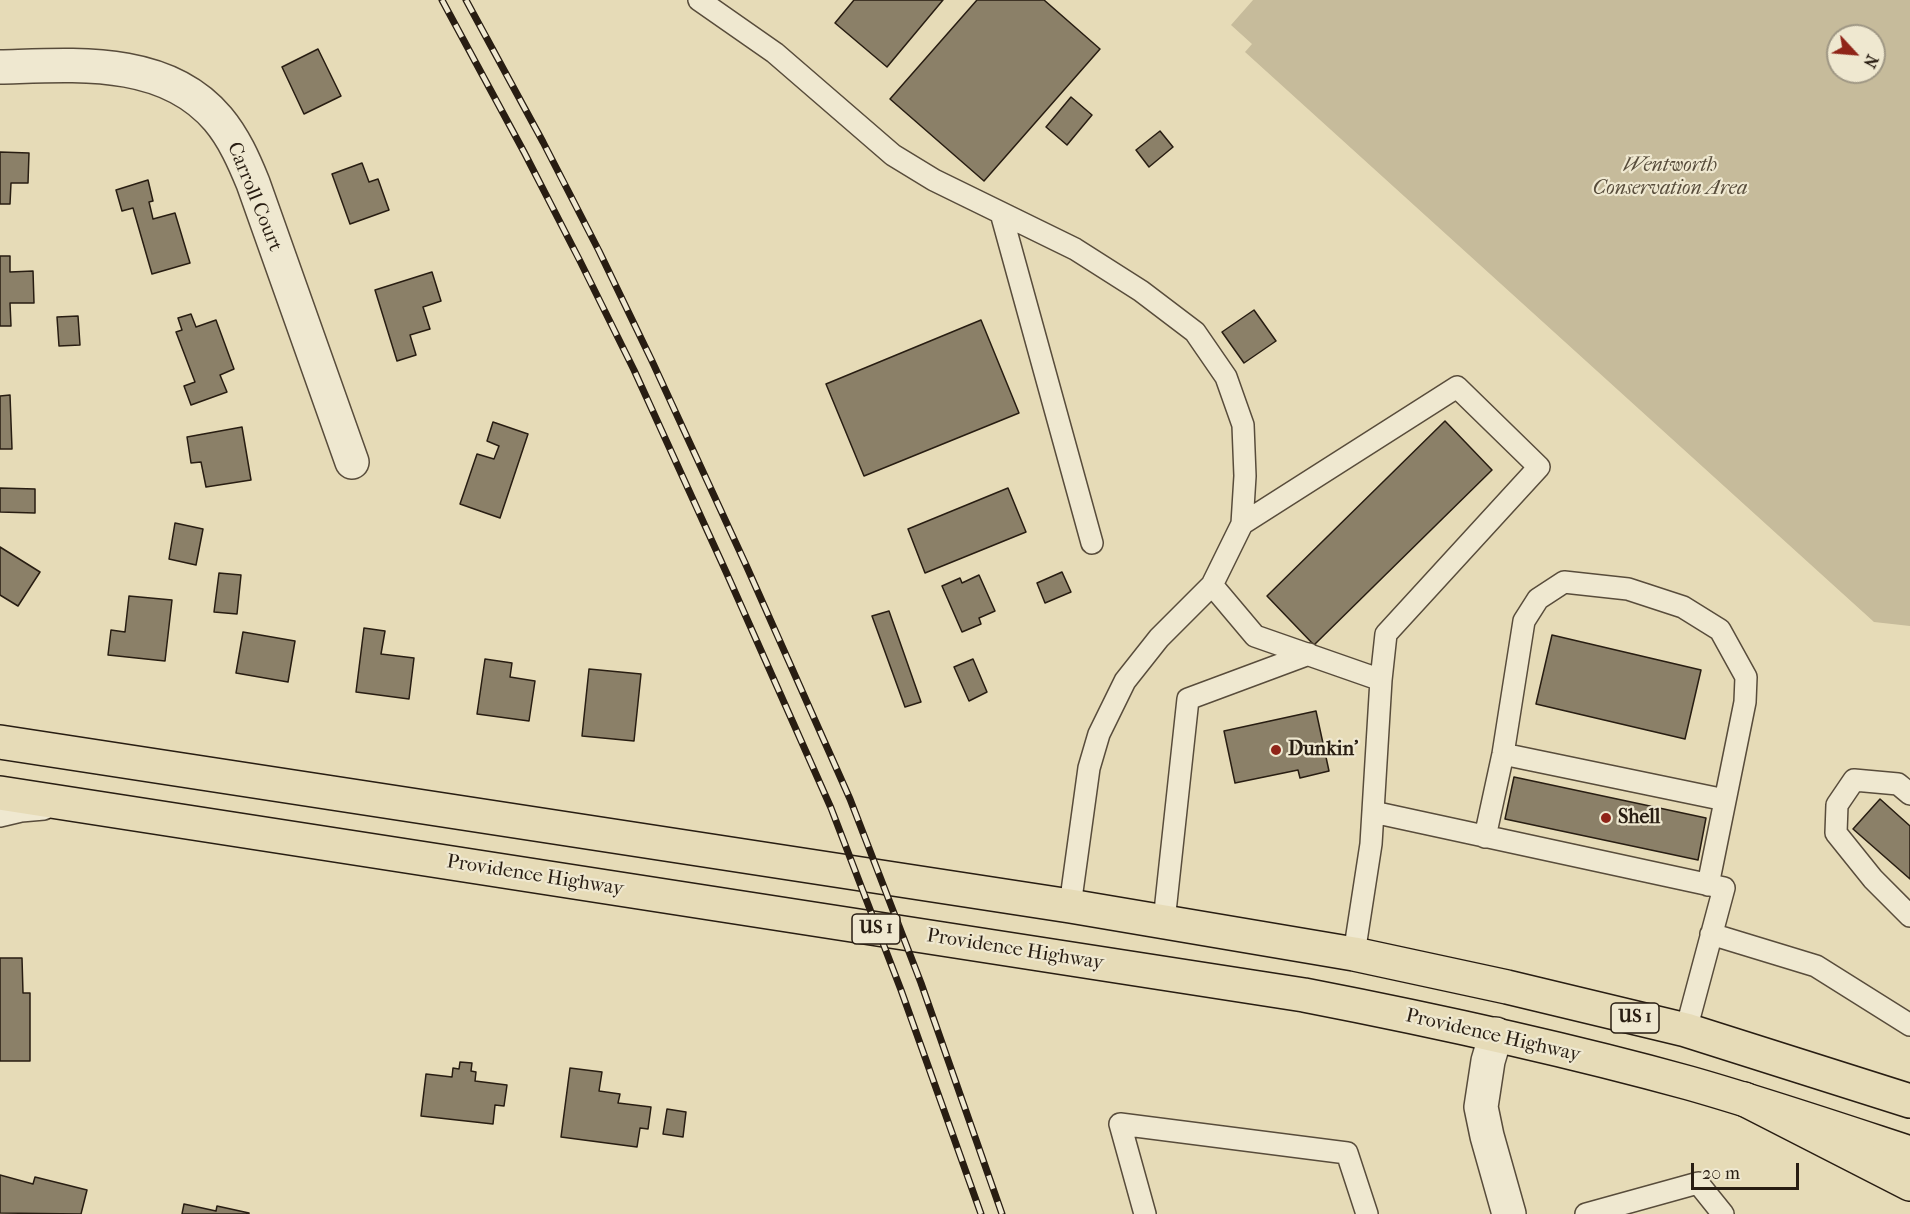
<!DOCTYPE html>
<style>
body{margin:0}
#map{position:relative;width:1910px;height:1214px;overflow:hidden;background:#e6dbb7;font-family:"IM FELL French Canon",serif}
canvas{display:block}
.north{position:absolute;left:1826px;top:24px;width:60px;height:60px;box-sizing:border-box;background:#efe8d0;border:2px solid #9f9784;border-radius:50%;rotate:116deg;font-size:16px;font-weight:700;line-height:24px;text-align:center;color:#281d12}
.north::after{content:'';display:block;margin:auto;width:21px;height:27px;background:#8f2418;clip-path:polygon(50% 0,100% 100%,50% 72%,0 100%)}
.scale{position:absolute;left:1691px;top:1163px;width:108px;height:27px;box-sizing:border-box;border:3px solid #281d12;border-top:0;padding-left:8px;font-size:18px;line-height:21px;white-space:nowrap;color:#281d12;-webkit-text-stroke:4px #efe8d0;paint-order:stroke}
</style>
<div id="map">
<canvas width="1910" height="1214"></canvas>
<div class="north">N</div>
<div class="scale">20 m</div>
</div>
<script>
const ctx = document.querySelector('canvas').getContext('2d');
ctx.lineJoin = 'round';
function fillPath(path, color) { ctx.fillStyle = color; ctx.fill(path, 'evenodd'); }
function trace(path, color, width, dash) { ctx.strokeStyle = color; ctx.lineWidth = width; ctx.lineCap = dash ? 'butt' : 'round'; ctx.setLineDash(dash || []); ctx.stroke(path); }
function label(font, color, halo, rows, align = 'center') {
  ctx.font = font + ' "IM FELL French Canon",serif'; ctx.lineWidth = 4.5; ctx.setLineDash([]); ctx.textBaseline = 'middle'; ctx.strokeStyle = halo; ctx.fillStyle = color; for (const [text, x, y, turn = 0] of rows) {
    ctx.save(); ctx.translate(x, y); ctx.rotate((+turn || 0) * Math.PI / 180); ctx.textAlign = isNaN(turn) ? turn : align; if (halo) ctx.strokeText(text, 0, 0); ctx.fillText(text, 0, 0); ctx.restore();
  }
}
fillPath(new Path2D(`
 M1253,0h657v626l-36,-4 -629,-570 7,-8 -21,-19zM1838,36h36v36h-36z`), '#c6bb9b');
const building = new Path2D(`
 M854,0h89l-56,67 -52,-44z
 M977,0h67l56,49 -116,132 -94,-82z
 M318,49l23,47 -37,18 -22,-47z
 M1071,97l21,18 -25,30 -21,-18z
 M1160,131l13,16 -24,20 -13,-17z
 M0,152l29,1 -1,30h-17l-1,21h-10z
 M362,163l7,19 9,-3 11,31 -39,14 -18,-50z
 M148,180l5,21 -4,1 4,17 22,-6 15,50 -38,11 -19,-66 -11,3 -6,-21z
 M0,256h10v16l23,-1 1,32h-24l1,23h-11z
 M432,272l9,29 -18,6 7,22 -20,6 6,20 -19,6 -22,-71z
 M1254,310l22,31 -32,22 -22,-31z
 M191,314l5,13 20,-7 18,49 -14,6 7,17 -36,13 -7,-19 11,-4 -19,-50 6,-2 -4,-12z
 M78,316l2,29 -21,1 -2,-29z
 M981,320l38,93 -155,63 -38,-92z
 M10,395l2,54h-12v-53z
 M1445,421l47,49 -178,175 -47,-49z
 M493,422l35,12 -28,84 -40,-14 17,-50 17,5 5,-13 -12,-5z
 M242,427l9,53 -45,7 -5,-25 -10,1 -4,-26z
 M0,488l35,1v24l-35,-1z
 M1008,488l18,44 -101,41 -17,-44z
 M175,523l28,6 -7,36 -27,-6z
 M0,547l40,25 -22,34 -18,-11z
 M1062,572l9,20 -26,11 -8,-20z
 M219,573l22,2 -4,39 -23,-2z
 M979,575l16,36 -16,7 2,6 -19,8 -20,-46 18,-8 2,5z
 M129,596l43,4 -7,61 -57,-6 3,-25 14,2z
 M889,611l32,91 -16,5 -33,-91z
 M364,628l21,3 -4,23 33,4 -5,41 -53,-7z
 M243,632l52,9 -7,41 -52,-9z
 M1552,635l149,35 -16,69 -149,-35z
 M485,659l27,4 -2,14 25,4 -6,40 -52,-7z
 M973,659l14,33 -18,9 -15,-34z
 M589,669l52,5 -7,67 -52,-5z
 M1316,711l13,60 -29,7 -2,-8 -63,13 -11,-52z
 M1514,777l192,41 -8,42 -193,-41z
 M1880,799l30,27v53l-57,-50z
 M0,958h22l1,35h7v68h-30z
 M460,1062l12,1 -1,8 5,1 -1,9 32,4 -3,21 -9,-1 -2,19 -72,-8 5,-42 26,3 1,-9 6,1z
 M570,1068l32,4 -3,19 21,3 -2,9 33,4 -3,22 -8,-1 -3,19 -76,-10z
 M667,1109l19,3 -3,25 -20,-3z
 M0,1175l33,9 2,-7 52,13 -6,24 -81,-1z
 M184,1204l32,7 1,-5 32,7v1h-67z`);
fillPath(building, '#8b8068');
trace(building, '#281d12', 1.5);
const service = new Path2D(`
 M699,0l76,53 118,102 41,25 141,69 66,42 54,41 31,45 17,48 2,51 -3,48 -30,61 -53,53 -34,43 -26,53 -10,34 -19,138
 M1001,213l91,330
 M1242,524l215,-137 82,80 -153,167 -5,46 -10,164 -17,110
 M1212,585l43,51 126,44
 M1503,754l222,46
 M1910,794l-12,-10 -44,-4 -17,25 -1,28 37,46 37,37
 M1373,812l351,76 -38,142
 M0,816l21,-5 23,-2
 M1485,837l18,-83 21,-133 14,-22 26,-17 64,7 55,18 37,23 26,47 -1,25 -37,183
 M1164,921l24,-222 121,-45
 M1711,934l105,32 94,59
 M1145,1214l-25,-90 227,29 20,61
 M1586,1214l112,-31 25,31`);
const minor = new Path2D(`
 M0,67c74,-2 165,-11 218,52 16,19 26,42 35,64l99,279
 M1496,1034l-8,27 -7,46 6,29 22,78`);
const primary = new Path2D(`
 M0,742l1070,164 284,48 153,33 179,43 224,71
 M0,793l1304,202c129,25 258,53 385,88 74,21 148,46 221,70`);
const motorway = new Path2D(`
 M1744,1099l166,85`);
trace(service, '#584c3b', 24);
trace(minor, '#584c3b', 36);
trace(primary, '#281d12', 36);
trace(motorway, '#281d12', 36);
trace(service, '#efe8d0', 21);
trace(minor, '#efe8d0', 33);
trace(primary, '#e6dbb7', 33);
trace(motorway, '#e6dbb7', 33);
const rail = new Path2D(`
 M442,0l82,152 56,109 54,109 93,204 104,234 70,182 80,224
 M466,0l77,142 56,109 53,110 94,204 104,234 71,184 81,231`);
trace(rail, '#281d12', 7);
trace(rail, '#efe8d0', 4.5, [14]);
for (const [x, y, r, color] of [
 [1276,750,6,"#8f2418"],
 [1606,818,6,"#8f2418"]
]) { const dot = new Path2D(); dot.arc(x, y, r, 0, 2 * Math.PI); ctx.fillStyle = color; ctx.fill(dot); trace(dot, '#efe8d0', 2); }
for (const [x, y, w] of [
 [876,929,48],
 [1635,1018,48]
]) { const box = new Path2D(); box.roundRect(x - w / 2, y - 15, w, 30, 4.5); ctx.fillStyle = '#efe8d0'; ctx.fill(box); trace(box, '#281d12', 1.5); }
label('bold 18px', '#281d12', null, [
 ["US 1",876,929],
 ["US 1",1635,1018]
]);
label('italic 20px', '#574c3b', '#efe8d0', [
 ["Wentworth",1670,166],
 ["Conservation Area",1670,189]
]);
label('20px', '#281d12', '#efe8d0', [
 ["Carroll Court",254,197,68],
 ["Providence Highway",535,876,9],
 ["Providence Highway",1015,950,9],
 ["Providence Highway",1493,1036,13]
]);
label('bold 20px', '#281d12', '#efe8d0', [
 ["Dunkin'",1288,750],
 ["Shell",1618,818]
], 'left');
</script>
